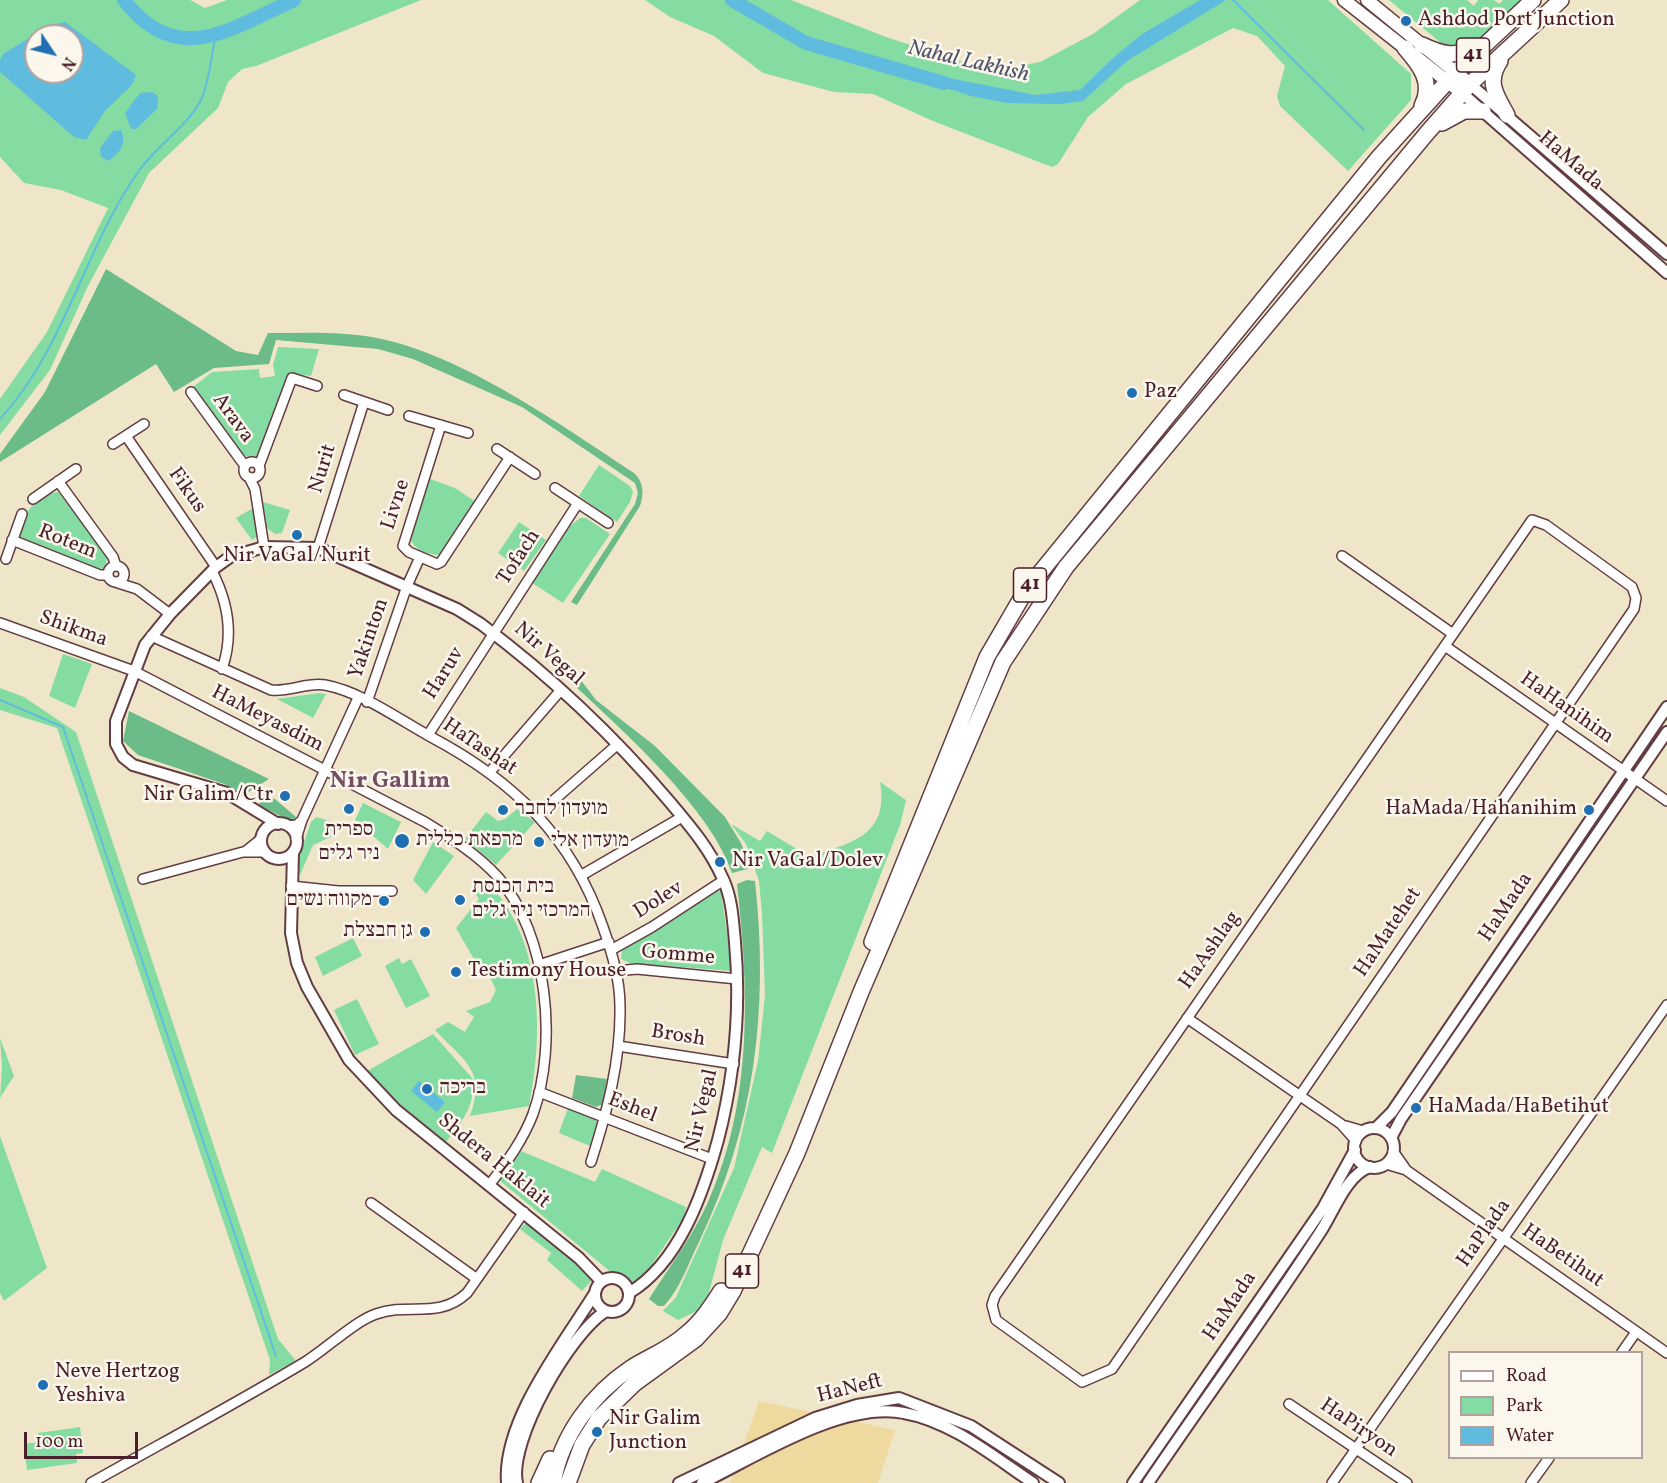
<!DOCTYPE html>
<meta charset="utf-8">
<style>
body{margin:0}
#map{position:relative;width:1667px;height:1483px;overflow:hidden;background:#efe6c9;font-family:Vollkorn,serif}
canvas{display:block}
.legend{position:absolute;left:1448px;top:1351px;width:195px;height:108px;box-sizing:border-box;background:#fbf7ec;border:2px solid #b4a19f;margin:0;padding:8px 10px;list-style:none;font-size:18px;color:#4a1f2b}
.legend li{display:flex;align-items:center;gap:12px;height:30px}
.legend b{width:30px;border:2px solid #b4a19f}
.north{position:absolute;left:24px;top:24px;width:60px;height:60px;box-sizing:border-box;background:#fbf7ec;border:2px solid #b4a19f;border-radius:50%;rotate:125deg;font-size:16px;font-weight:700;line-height:24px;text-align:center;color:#4a1f2b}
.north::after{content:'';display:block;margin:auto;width:21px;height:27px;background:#1f6fb2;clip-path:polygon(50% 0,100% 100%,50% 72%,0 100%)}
.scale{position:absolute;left:24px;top:1432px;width:114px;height:27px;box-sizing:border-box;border:3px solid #4a1f2b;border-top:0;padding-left:8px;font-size:18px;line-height:21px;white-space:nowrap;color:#4a1f2b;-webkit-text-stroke:4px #fbf7ec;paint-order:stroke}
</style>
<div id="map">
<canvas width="1667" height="1483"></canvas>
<ul class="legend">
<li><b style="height:8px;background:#fff"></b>Road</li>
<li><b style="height:16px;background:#84dca2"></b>Park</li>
<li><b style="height:16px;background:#60bcde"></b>Water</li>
</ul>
<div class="north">N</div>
<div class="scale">100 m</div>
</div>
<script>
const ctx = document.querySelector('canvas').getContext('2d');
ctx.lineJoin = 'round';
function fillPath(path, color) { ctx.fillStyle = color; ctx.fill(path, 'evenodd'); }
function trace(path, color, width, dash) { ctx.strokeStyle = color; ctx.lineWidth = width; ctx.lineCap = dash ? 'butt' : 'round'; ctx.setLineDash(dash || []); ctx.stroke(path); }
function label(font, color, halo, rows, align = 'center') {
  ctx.font = font + ' Vollkorn,"Frank Ruhl Libre",serif'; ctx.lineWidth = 5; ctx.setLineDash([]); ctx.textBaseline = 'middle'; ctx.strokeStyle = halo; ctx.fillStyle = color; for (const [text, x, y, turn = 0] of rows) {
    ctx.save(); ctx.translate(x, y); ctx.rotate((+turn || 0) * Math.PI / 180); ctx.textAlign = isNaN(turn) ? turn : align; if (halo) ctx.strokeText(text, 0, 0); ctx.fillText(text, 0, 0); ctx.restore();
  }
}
fillPath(new Path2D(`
 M0,0h190l15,8 22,-8h194l-165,66 -14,3 -14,13 -10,26 -69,65 -61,113 -38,84 -50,65v-36l47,-67 61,-124 -47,-18 -37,-7 -24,-26zM36,36h36v36h-36z
 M645,0h146l95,37 86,28 37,3 31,-6 53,-28 47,-34h188l83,74v26l-63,71 -68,-65 -3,-10 8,-30 -28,-30 -24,-8 -107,56 -38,33 -30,47 -6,3 -119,-46 -60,-27 -39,-2 -71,-19 -49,-37 -44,-19z
 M1389,0h78l7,6 4,-6h16l5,4 4,-4h20l-41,36 -20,12 -21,-5z
 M278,347l41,2 -8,27 -21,-3 -29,76 -5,8 -13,-1 -50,-69 19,-15 47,-3 1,9 15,-2 -2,-11z
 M599,465l31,21 3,6 -3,10 -13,20 -38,-26z
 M430,479l25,9 21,14 -36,53c-12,0 -29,-6 -30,-19z
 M58,492l50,65 -4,11 -4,1 -81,-32c2,-22 16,-42 39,-45z
 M263,502l27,8 -8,23 -7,1 -8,-6z
 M253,508l5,28 -6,4 -16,-22z
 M580,518h6l24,16 -47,69 -31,-20 38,-57z
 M519,522l27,18 -22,31 -26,-18z
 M63,654l29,10 -17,44 -26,-12z
 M0,688l24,9 52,35 202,607 18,22 -27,14 1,-15 -213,-632 -57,-18z
 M319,693l7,1 -13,24 -36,-19z
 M880,782l26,18 -6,25 -128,328 -10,-6 -39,93 -15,56 -11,15 -19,9 -15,-9 13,-14 58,-129 24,-107 7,-66 -3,-82 -3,-32 -13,-37 -15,-20 29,17 7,-10 43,26c42,-15 79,-21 70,-75z
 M363,803l38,19 -13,27 -33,-29z
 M517,809l18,13 -39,43 -31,-26 21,-27 12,9 7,-2z
 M316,817l25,7 -8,12 -20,9 -13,30 -3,-12 14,-41z
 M433,842l21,14 -28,38 -13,-14z
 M486,881c57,56 58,152 43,225l-59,10c17,-46 -6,-55 -35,-86l13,-8 17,10 9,-15 -8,-6 24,-9 6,-12 -9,-19 -5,2 -26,-45 23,-29 -3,-4z
 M718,891h3l11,80 -102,-8 -9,-4 1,-9z
 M353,938l9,18 -39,20 -8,-19z
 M399,958l3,6 9,-5 19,37 -24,12 -21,-42z
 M357,999l22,45 -24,11 -21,-45z
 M433,1034l40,45c2,28 -11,43 -27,63l-67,-55 -12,-16z
 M0,1038l14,38 -14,22 2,-31z
 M568,1108l28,12 1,4 -7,22 -31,-13z
 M0,1136l47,132 -43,33 -4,-8z
 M521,1151l74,31 7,-13 84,38 -2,10 -50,74 -135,-111z
 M528,1221l67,56 -13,14 -35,-31 4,-7 -31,-24z
 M80,1427l3,26 -7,1 1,9 -50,7 -3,-26 15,-2 -1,-9z`), '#84dca2');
fillPath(new Path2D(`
 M106,269l130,82 22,4 10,-22c36,0 73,-2 109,5 86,17 184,87 257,135 10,9 10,21 6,33l-63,99 -6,-3 64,-98 3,-11 -3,-10 -113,-76 -109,-48 -35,-10 -102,-9 -7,24 -55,4 -40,24 -18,-28 -156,98v-8l45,-62z
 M577,675l19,25 59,46 70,71 16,26 10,25 -19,5c-21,-64 -109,-142 -158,-188z
 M129,711l140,68 -22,14 -7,-1 -16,-8 -86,-29 -15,-14z
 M266,796l9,3 21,18 -4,5 -33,-17 1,-4z
 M747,880l8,1c14,129 0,244 -56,361 -11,22 -19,47 -35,64h-6l-9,-7c20,-32 44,-63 59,-97 45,-101 41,-211 29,-318z
 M576,1075l31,4 -4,25 -7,3 -24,-9z`), '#6bbc88');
fillPath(new Path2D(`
 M759,1401l136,29 -17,53h-148z`), '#eeda9e');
fillPath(new Path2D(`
 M1200,0h26l-99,61 -44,40 -24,3 -52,-1 -36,-7 -46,-15 4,-7 106,21 45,-5 33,-32 29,-24z
 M65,22l71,53 -4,10 -27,26 -19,29 -12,-3 -74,-65v-12l3,-6 47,-29zM36,36h36v36h-36z
 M152,92l6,4 -1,13 -21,20h-5l-6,-16 15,-20z
 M121,130c6,15 -1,22 -12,31l-8,-4 -1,-9 13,-17z
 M419,1081l26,21 -8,10 -26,-21z`), '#60bcde');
trace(new Path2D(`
 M1233,0l131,130
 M0,419c65,-70 84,-170 138,-247 18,-26 48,-44 63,-72 8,-16 11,-48 15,-67
 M0,700l63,27 213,629`), '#60bcde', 2);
trace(new Path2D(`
 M124,0c53,69 106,29 170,0
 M732,0l74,43 138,40`), '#60bcde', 14);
const minor = new Path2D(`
 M191,392l54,74
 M344,395l44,15
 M409,416l59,17
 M441,425l-38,121 6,6 28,12 4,-2 69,-105
 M126,436l90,131
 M113,444l31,-20
 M497,449l38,25
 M244 470a8 8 0 1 1 16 0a8 8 0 1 1-16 0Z
 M259,466l33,-88 25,8
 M249,477l6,12 9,58
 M58,481l55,76 3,9
 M555,488l53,35
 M33,499l43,-30
 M1532,520l14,5 86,62 4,11 -2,11 -522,760 -30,13 -86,-62 -4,-15 3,-9z
 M12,540l88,35h8
 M318,548l46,-146
 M1342,556l111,78
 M6,559l16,-45
 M108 574a8 8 0 1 1 16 0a8 8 0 1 1-16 0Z
 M212,571c16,31 22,64 10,98
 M115,582l22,7 33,25
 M0,623l134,48 291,151c26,16 52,32 73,55 50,58 60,167 35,237 -10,26 -26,48 -43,70
 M151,636l120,54c19,2 36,-8 54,-5 37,7 73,34 106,52 83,44 141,100 172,190 9,26 17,52 17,80 1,53 -13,105 -29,155
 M1445,646l222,155
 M367,702l40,-116 13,-29
 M428,735l150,-232
 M489,773l71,-82
 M538,814l80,-70
 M288,826l9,-1 5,-5
 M296,839l6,-19 56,-122
 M246,851l15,-12
 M582,875l100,-58
 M143,879l100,-27h22
 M291,886l47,5h54
 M611,950l41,-23 72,-47
 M539,965l70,-23
 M616,971l21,-2 100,10
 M1187,1018l154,106 15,17
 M618,1046l116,18
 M539,1092l173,67
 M1346,1126l17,5
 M1393,1151l12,17
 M1386,1164l20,6 261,183
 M371,1203l106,76
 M1622,1352l14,-20
 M1289,1404l118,79
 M91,1483c71,-40 144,-79 214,-121 21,-13 50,-41 71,-48 33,-12 62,6 91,-21l57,-81
 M1332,1483l335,-478
 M1531,1483l18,-25`);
const tertiary = new Path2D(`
 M1470,84l197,170
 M1462,93l205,180
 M261 841a18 18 0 1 1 36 0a18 18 0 1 1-36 0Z
 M278,824l-51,-31 -94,-28 -10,-8 -7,-13v-23l29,-76 25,-31 46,-47 14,-10 34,-10 54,1 139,61 24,15c68,51 133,112 188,177 21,25 41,48 54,78 9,19 10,42 12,63 6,67 0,132 -17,198 -15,54 -39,123 -89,153
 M293,852l-2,81 6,30 10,24 42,73 47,50 183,148 22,23
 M1376,1128l16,-16 275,-405
 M1354 1148a20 20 0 1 1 40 0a20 20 0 1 1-40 0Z
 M1391,1138l10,-19 266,-387
 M595 1295a17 17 0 1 1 34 0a17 17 0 1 1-34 0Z
 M507,1483c-5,-62 57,-140 88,-190
 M517,1483c-9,-42 53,-150 89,-172
 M679,1483l136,-65 42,-13 42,-7 72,28 88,57
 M702,1483c54,-26 140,-82 202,-70 47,8 90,44 129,70
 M1133,1483l190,-275 32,-58
 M1148,1483c57,-84 118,-167 173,-252 13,-20 26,-57 49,-64`);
const secondary = new Path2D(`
 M1344,0l118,93
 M1367,0l103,84`);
const trunk = new Path2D(`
 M1422,45c21,10 33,12 54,3
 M1405,48c15,17 29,35 17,58
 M1500,61c-14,21 -4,34 7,54
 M1442,123l22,-12h19
 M872,942l115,-285 39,-67 353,-433 77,-85 77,-72
 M539,1483l11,-24
 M553,1483c8,-47 39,-89 78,-115 19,-12 39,-19 55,-34 15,-12 25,-27 35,-43
 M568,1483l14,-38 17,-27 35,-34 62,-45 23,-25 14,-23 64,-138 64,-161 142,-330 63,-95 361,-434 43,-49 91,-84`);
trace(minor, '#633d43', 12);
trace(tertiary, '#633d43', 14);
trace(secondary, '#633d43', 15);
trace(trunk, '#633d43', 18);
trace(minor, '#fff', 9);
trace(tertiary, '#fff', 10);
trace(secondary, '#fff', 12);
trace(trunk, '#fff', 15);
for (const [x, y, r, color] of [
 [1406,21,6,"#1f6fb2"],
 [1132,393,6,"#1f6fb2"],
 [297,535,6,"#1f6fb2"],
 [285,796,6,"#1f6fb2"],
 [349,809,6,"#1f6fb2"],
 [503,810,6,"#1f6fb2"],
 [1589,810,6,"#1f6fb2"],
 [402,841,8,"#1f6fb2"],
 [539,842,6,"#1f6fb2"],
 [720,862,6,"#1f6fb2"],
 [460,900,6,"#1f6fb2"],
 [384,901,6,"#1f6fb2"],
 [425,932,6,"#1f6fb2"],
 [456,972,6,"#1f6fb2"],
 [427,1089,6,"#1f6fb2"],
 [1416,1108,6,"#1f6fb2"],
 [43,1385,6,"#1f6fb2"],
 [597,1432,6,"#1f6fb2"]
]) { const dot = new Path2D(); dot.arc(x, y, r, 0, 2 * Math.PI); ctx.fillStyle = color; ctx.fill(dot); trace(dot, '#fbf7ec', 2); }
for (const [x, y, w] of [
 [1473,55,33],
 [1030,585,33],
 [742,1271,33]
]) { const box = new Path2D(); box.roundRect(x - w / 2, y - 17, w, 34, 4.5); ctx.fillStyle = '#fbf7ec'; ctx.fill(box); trace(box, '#4a1f2b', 1.5); }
label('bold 20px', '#4a1f2b', null, [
 ["41",1473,55],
 ["41",1030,585],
 ["41",742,1271]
]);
label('21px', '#4a1f2b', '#fbf7ec', [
 ["Ashdod Port Junction",1418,21],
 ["Paz",1144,393],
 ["Nir VaGal/Nurit",297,557,"center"],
 ["Nir Galim/Ctr",273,796,"right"],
 ["מועדון לחבר",515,810],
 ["HaMada/Hahanihim",1577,810,"right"],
 ["ספרית",349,831,"center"],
 ["ניר גלים",349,855,"center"],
 ["מרפאת כללית",416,841],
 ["מועדון אלי",551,842],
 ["Nir VaGal/Dolev",732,862],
 ["בית הכנסת",472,888],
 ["המרכזי ניר גלים",472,912],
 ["מקווה נשים",372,901,"right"],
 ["גן חבצלת",413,932,"right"],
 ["Testimony House",468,972],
 ["בריכה",439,1089],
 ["HaMada/HaBetihut",1428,1108],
 ["Neve Hertzog",55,1373],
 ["Yeshiva",55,1397],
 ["Nir Galim",609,1420],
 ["Junction",609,1444]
], 'left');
label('21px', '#4a1f2b', '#fbf7ec', [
 ["HaMada",1570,162,41],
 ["Arava",232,419,54],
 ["Nurit",324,469,-73],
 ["Fikus",186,491,55],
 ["Livne",397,505,-72],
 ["Rotem",67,543,22],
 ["Tofach",520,558,-57],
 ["Shikma",73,630,20],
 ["Yakinton",370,639,-71],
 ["Nir Vegal",548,655,41],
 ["Haruv",445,674,-58],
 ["HaHanihim",1566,709,35],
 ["HaMeyasdim",267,720,27],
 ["HaTashat",479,748,34],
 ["Dolev",659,901,-32],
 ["HaMada",1507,908,-56],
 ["HaMatehet",1389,933,-56],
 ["HaAshlag",1211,951,-55],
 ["Gomme",678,956,5],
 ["Brosh",678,1037,9],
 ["Eshel",632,1109,21],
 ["Nir Vegal",703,1111,-77],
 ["Shdera Haklait",493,1162,39],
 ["HaPlada",1485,1234,-55],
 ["HaBetihut",1562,1257,35],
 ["HaMada",1231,1307,-56],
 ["HaNeft",850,1390,-14],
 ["HaPiryon",1358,1429,34]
]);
label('italic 22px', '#52566a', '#fbf7ec', [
 ["Nahal Lakhish",968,63,13]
]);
label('bold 24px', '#764e64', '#fbf7ec', [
 ["Nir Gallim",390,783]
]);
</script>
